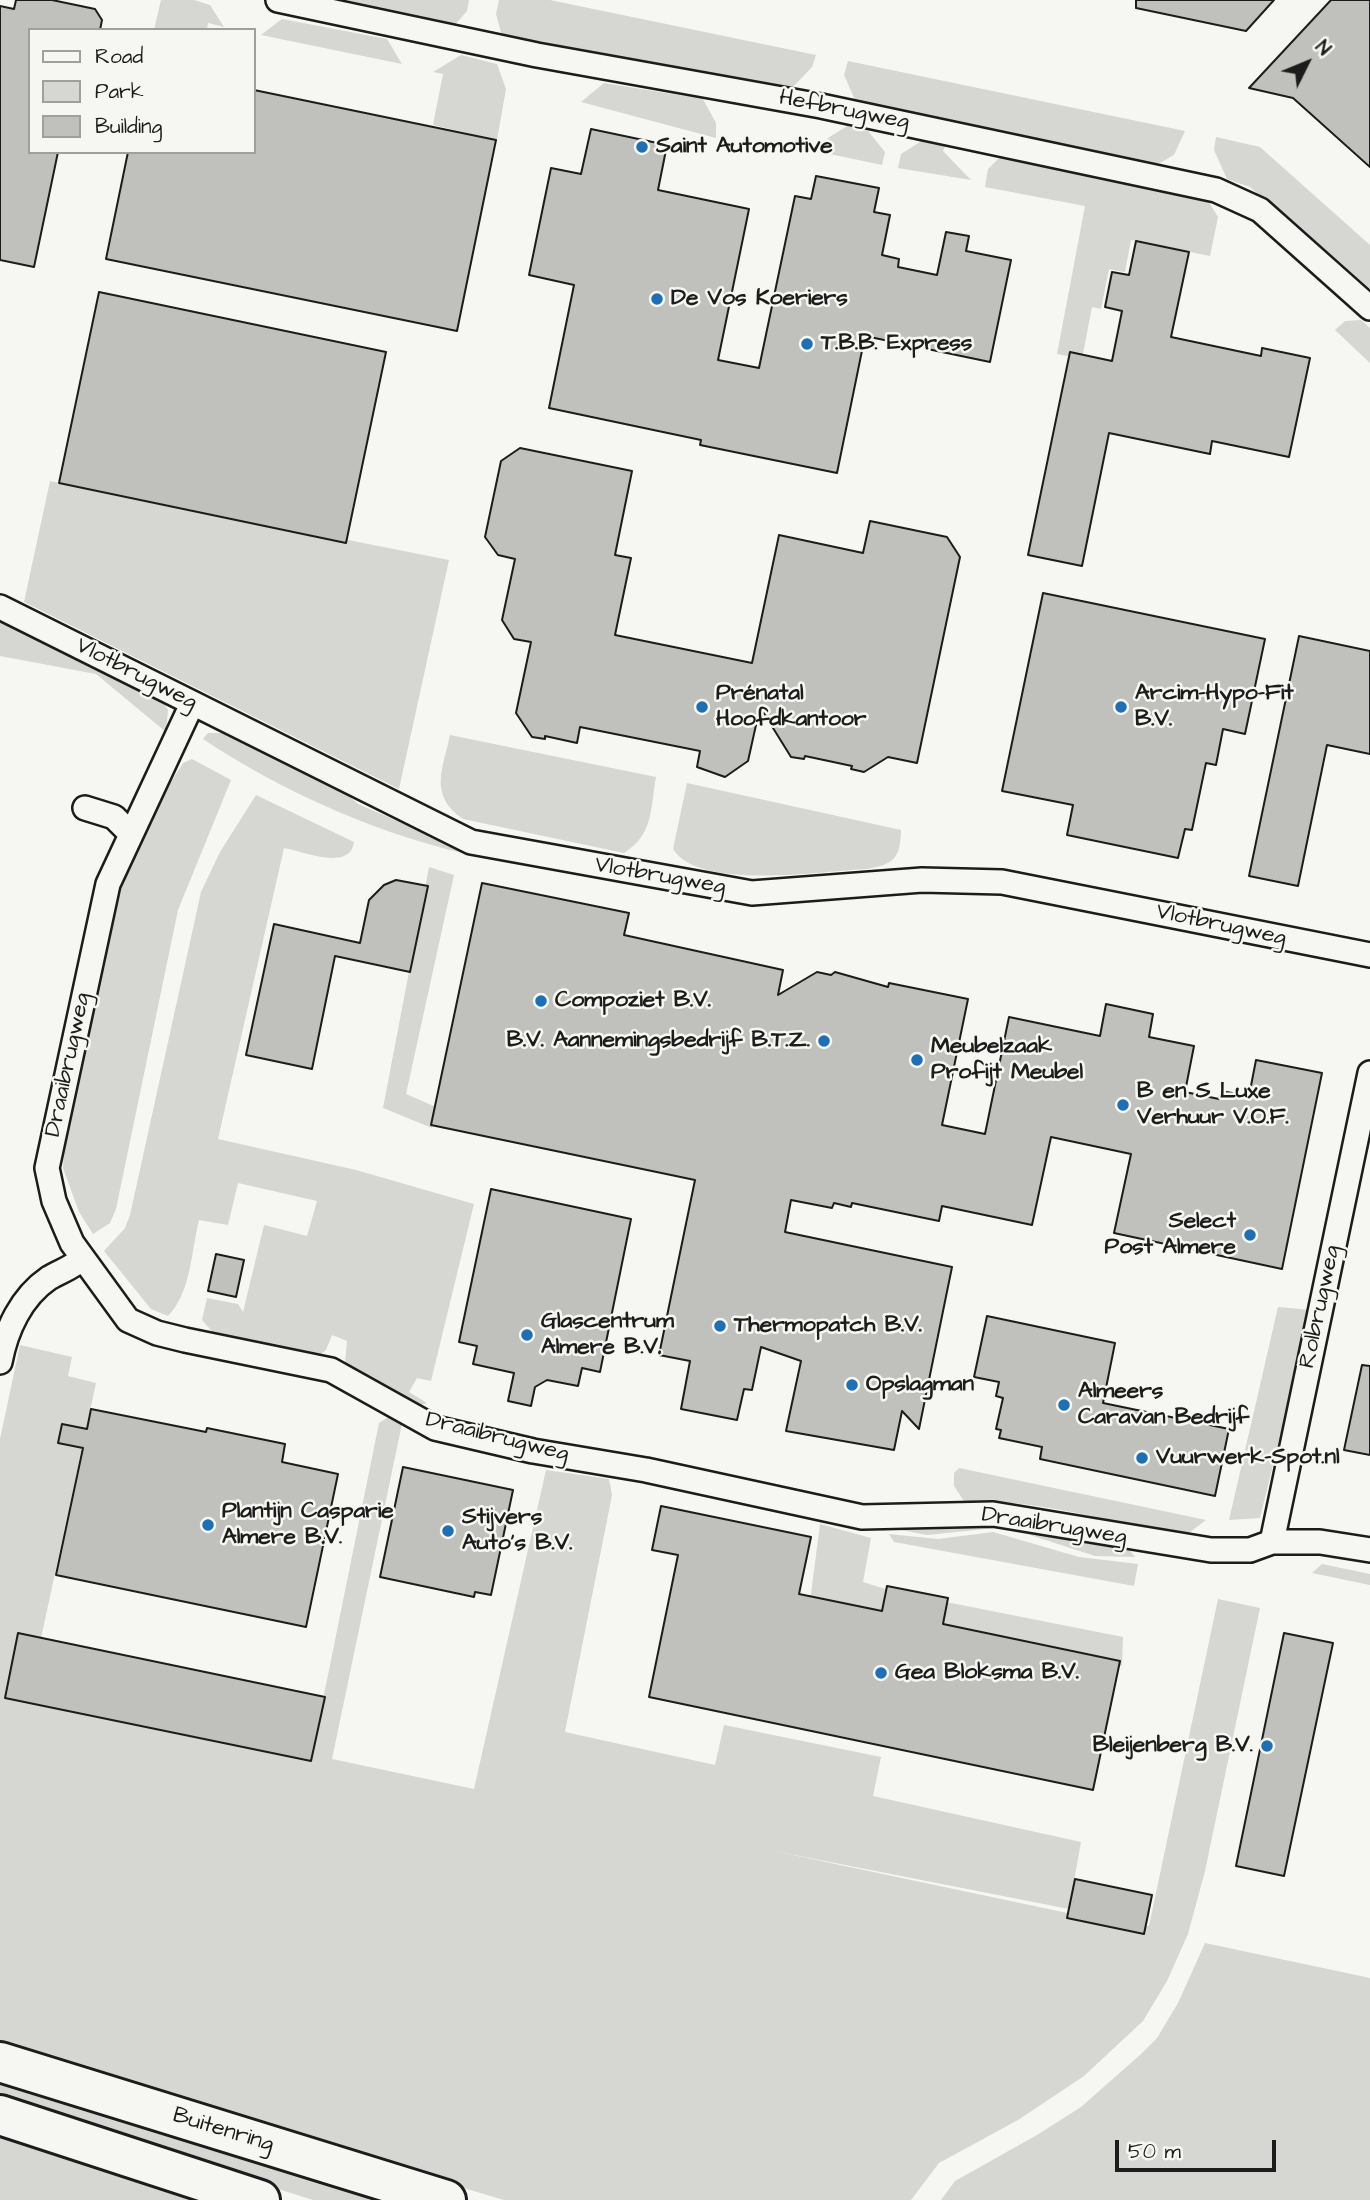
<!DOCTYPE html>
<meta charset="utf-8">
<style>
body{margin:0}
#map{position:relative;width:1370px;height:2200px;overflow:hidden;background:#f6f6f2;font-family:"Architects Daughter",sans-serif}
canvas{display:block}
.legend{position:absolute;left:28px;top:28px;width:228px;height:126px;box-sizing:border-box;background:#f6f6f2;border:2px solid #9f9f9c;margin:0;padding:9px 12px;list-style:none;font-size:21px;color:#1c1c1c}
.legend li{display:flex;align-items:center;gap:14px;height:35px}
.legend b{width:35px;border:2px solid #9f9f9c}
.north{position:absolute;left:1272px;top:28px;width:70px;height:70px;-webkit-text-stroke:5px #f6f6f2;paint-order:stroke;rotate:47deg;font-size:19px;font-weight:700;line-height:28px;text-align:center;color:#1c1c1c}
.north::after{content:'';display:block;margin:auto;width:24px;height:32px;background:#1c1c1c;clip-path:polygon(50% 0,100% 100%,50% 72%,0 100%)}
.scale{position:absolute;left:1115px;top:2140px;width:161px;height:32px;box-sizing:border-box;border:4px solid #1c1c1c;border-top:0;padding-left:9px;font-size:21px;line-height:24px;white-space:nowrap;color:#1c1c1c;-webkit-text-stroke:5px #f6f6f2;paint-order:stroke}
</style>
<div id="map">
<canvas width="1370" height="2200"></canvas>
<ul class="legend">
<li><b style="height:9px;background:#f6f6f2"></b>Road</li>
<li><b style="height:19px;background:#d6d6d2"></b>Park</li>
<li><b style="height:19px;background:#c0c0bd"></b>Building</li>
</ul>
<div class="north">N</div>
<div class="scale">50 m</div>
</div>
<script>
const ctx = document.querySelector('canvas').getContext('2d');
ctx.lineJoin = 'round';
function fillPath(path, color) { ctx.fillStyle = color; ctx.fill(path, 'evenodd'); }
function trace(path, color, width, dash) { ctx.strokeStyle = color; ctx.lineWidth = width; ctx.lineCap = dash ? 'butt' : 'round'; ctx.setLineDash(dash || []); ctx.stroke(path); }
function label(font, color, halo, rows, align = 'center') {
  ctx.font = font + ' "Architects Daughter",sans-serif'; ctx.lineWidth = 5; ctx.setLineDash([]); ctx.textBaseline = 'middle'; ctx.strokeStyle = halo; ctx.fillStyle = color; for (const [text, x, y, turn = 0] of rows) {
    ctx.save(); ctx.translate(x, y); ctx.rotate((+turn || 0) * Math.PI / 180); ctx.textAlign = isNaN(turn) ? turn : align; if (halo) ctx.strokeText(text, 0, 0); ctx.fillText(text, 0, 0); ctx.restore();
  }
}
fillPath(new Path2D(`
 M161,0h33l16,5 14,22 -16,-4 -1,7h-53z
 M326,0h143l-2,11 -14,16z
 M499,0h51l266,55 -4,12 -21,22 -149,-24 -140,-29 -6,-22z
 M282,19l105,20 15,25 -141,-29z
 M461,55l36,9 9,25 -9,51 -64,-15 10,-51 -10,-2z
 M848,61l337,70 -11,24 -16,9 -302,-62 -12,-27z
 M604,83l99,16 13,24v15l-135,-36z
 M847,126l21,5 17,21 -3,13 -57,-12 3,-15z
 M1216,137l44,10 110,98v50l-120,-108 -23,-8 -13,-29z
 M923,140l23,4 -3,7 28,29 -73,-12 3,-14z
 M1002,155l205,44 11,18 -8,39 -79,-16 -6,32 -16,-3 -8,40 -9,-2 -10,52 -25,-5 28,-148 -100,-19 3,-18z
 M1361,320l9,8v35l-35,-33 10,-9z
 M50,481l399,79 -50,229 -375,-187z
 M0,617l163,85 5,8 -2,22 -70,-58 -96,-18z
 M208,733h23l118,63 9,8 122,53c-98,-21 -194,-63 -277,-118z
 M450,735l206,42c-6,32 -2,57 -32,76l-161,-34c-35,-24 -20,-50 -13,-84z
 M192,759l39,21 -53,130 -62,299 -6,14 -17,11 -14,-22 -16,-44 2,-32 16,-63 35,-171 13,-36 37,-76 17,-27z
 M687,783l214,47c-1,29 -7,34 -34,39 -46,2 -168,22 -194,-20z
 M256,795l98,47c-4,30 -51,9 -70,6l-66,291 138,31 118,34 -43,177 -14,-3 -8,14 18,11 -9,3 -73,-42 2,-23 -15,-6 -6,15 -9,7 -101,-21 -14,-16 5,-22 31,6 5,8 21,-87 43,11 10,-35 -79,-18 -10,42 -29,-5c-8,32 -8,73 -31,96l-17,-7 -47,-58 21,-23 5,-13 71,-323 19,-40z
 M429,867l25,8 -48,219 30,13 -4,21 -49,-20z
 M1278,1307l33,3 -51,208 -31,2z
 M20,1345l52,12 -4,19 28,7 -64,297 283,59 64,-316 16,-10 9,1 -72,345 142,30 72,-319 63,9 3,16 -47,237 150,33 9,-40 157,32 -8,39 208,46 -12,67 -295,-58 350,74 25,1 69,-327 42,9 -55,263 -17,63 -21,47 -24,40 -59,55 -66,44 -79,43 -28,37h-407l-359,-107 -145,-49v-605z
 M959,1468l247,52 -21,16c-72,-14 -148,-37 -221,-35l-10,-15v-13z
 M977,1520l148,24 10,13 -40,-1 -65,-21 -35,-7 -68,7 -31,-6z
 M820,1524l51,14 -8,44 22,7 -4,25 -71,-13z
 M993,1532l86,25 59,7 -4,22 -240,-44 -5,-8 49,5z
 M1322,1564l48,10v11l-58,-12z
 M946,1602l177,35 -1,29 -180,-37z
 M1205,1943l165,35v222h-429l14,-19 82,-46 44,-28 59,-52 17,-17 21,-35z
 M0,2069l415,131h-102l-313,-99z
 M0,2127l237,73h-237z`), '#d6d6d2');
const building = new Path2D(`
 M16,0h36l43,9 7,11 -2,10h-70v122h28l-24,115 -34,-7v-254l14,3z
 M1136,0h138l-28,31 -110,-23z
 M1331,0h39v167l-77,-69 -44,-10z
 M254,90l242,50 -39,191 -351,-72 22,-107h126z
 M591,129l76,16 -9,45 91,19 -31,151 41,8 36,-172 16,3 5,-23 63,12 -5,24 16,3 -8,40 17,4 -1,8 39,8 9,-43 23,4 -3,15 45,9 -21,102 -125,-26 -28,137 -137,-28 1,-5 -152,-32 25,-123 -45,-10 22,-107 30,6z
 M1136,241l53,11 -18,85 90,19 1,-8 48,10 -21,99 -77,-16 -2,13 -101,-21 -27,133 -54,-11 42,-203 42,9 10,-50 -17,-4 7,-35 17,3z
 M99,292l287,60 -40,191 -287,-60z
 M520,448l112,23 -17,84 16,3 -16,77 137,28 27,-128 84,18 7,-32 77,16 13,20 -43,206 -29,-6 -24,15 -13,-3 1,-3 -47,-10 -1,3 -13,-2 -31,-50 -12,54 -23,16 -28,-10 3,-16 -120,-24 -3,16 -32,-7v3l-13,-2 -16,-24 15,-71 -17,-3 -12,-19 13,-61 -17,-4 -13,-18 16,-76z
 M1043,593l222,46 -20,95 -22,-5 -7,36 -10,-2 -14,67 -7,-1 -7,29 -111,-23 6,-30 -71,-14z
 M1299,636l71,15v103l-43,-9 -29,141 -49,-10z
 M396,880l32,6 -18,86 -75,-16 -23,113 -66,-14 28,-131 86,19 9,-43 15,-15z
 M482,883l147,30 -5,22 159,35 -5,25 39,-23 14,3 4,-3 53,15 1,-4 79,16 -26,126 43,9 24,-117 91,19 6,-32 47,10 -4,23 45,9 -9,46 34,7 2,-8 28,5 7,-36 66,13 -40,196 -168,-36 17,-79 -80,-17 -19,88 -90,-19 -3,15 -87,-18 -1,4 -17,-4 -2,5 -41,-8 -6,32 167,35 -33,162 -17,-18 -8,39 -108,-19 15,-70 -40,-14 -9,43 -8,-1 -7,31 -56,-11 9,-48 -31,-6 36,-175 -264,-55z
 M491,1189l140,30 -31,153 -18,-4 -4,18 -31,-6 -12,7 -4,19 -23,-5 6,-28 -41,-9 4,-18 -18,-4z
 M216,1254l28,6 -8,37 -28,-6z
 M987,1316l128,27 -12,60 126,26 -14,67 -175,-37 2,-12 -43,-9 2,-8 -5,-1 7,-31 -7,-2 3,-14 -25,-5z
 M1362,1365l8,1v89l-26,-5z
 M91,1409l115,23 1,-4 78,16 -3,18 56,12 -32,153 -250,-52 27,-127 -25,-5 4,-19 25,5z
 M403,1467l110,23 -22,105 -16,-3 -1,5 -94,-20z
 M661,1506l150,31 -12,57 83,17 5,-25 61,12 -5,26 177,37 -27,129 -444,-93 29,-142 -26,-5z
 M18,1633l307,64 -14,64 -306,-63z
 M1284,1633l49,10 -49,233 -48,-10z
 M1075,1879l77,16 -8,39 -77,-16z`);
fillPath(building, '#c0c0bd');
trace(building, '#1c1c1c', 2);
const minor = new Path2D(`
 M278,0l259,55 284,51 395,84 44,20 110,98
 M0,607l471,235 281,51 170,-13 80,2 368,73
 M192,704l-84,180 -61,284 7,33 18,42 56,77 29,13 28,7 146,30 104,58 98,23 113,19 216,47 131,-3 218,36h39l22,-8h48l50,8
 M85,808l29,9 16,16
 M0,1362c6,-32 21,-65 49,-84 11,-7 24,-10 33,-20
 M1272,1542l98,-469`);
const trunk = new Path2D(`
 M0,2062l446,138
 M0,2115l260,85`);
trace(minor, '#1c1c1c', 28);
trace(trunk, '#1c1c1c', 44);
trace(minor, '#f6f6f2', 23);
trace(trunk, '#f6f6f2', 38);
for (const [x, y, r, color] of [
 [642,147,7,"#1f6fb2"],
 [657,299,7,"#1f6fb2"],
 [807,344,7,"#1f6fb2"],
 [702,707,7,"#1f6fb2"],
 [1121,707,7,"#1f6fb2"],
 [541,1001,7,"#1f6fb2"],
 [824,1041,7,"#1f6fb2"],
 [917,1060,7,"#1f6fb2"],
 [1123,1105,7,"#1f6fb2"],
 [1250,1235,7,"#1f6fb2"],
 [720,1326,7,"#1f6fb2"],
 [527,1335,7,"#1f6fb2"],
 [852,1385,7,"#1f6fb2"],
 [1064,1405,7,"#1f6fb2"],
 [1142,1458,7,"#1f6fb2"],
 [208,1525,7,"#1f6fb2"],
 [448,1531,7,"#1f6fb2"],
 [881,1673,7,"#1f6fb2"],
 [1267,1746,7,"#1f6fb2"]
]) { const dot = new Path2D(); dot.arc(x, y, r, 0, 2 * Math.PI); ctx.fillStyle = color; ctx.fill(dot); trace(dot, '#f6f6f2', 2.5); }
label('23px', '#1c1c1c', '#f6f6f2', [
 ["Hefbrugweg",844,111,11],
 ["Vlotbrugweg",136,675,27],
 ["Vlotbrugweg",660,877,10],
 ["Vlotbrugweg",1221,926,12],
 ["Draaibrugweg",69,1065,-78],
 ["Rolbrugweg",1321,1307,-78],
 ["Draaibrugweg",497,1438,14],
 ["Draaibrugweg",1054,1527,9],
 ["Buitenring",223,2131,17]
]);
label('bold 23px', '#1c1c1c', '#f6f6f2', [
 ["Saint Automotive",656,147],
 ["De Vos Koeriers",671,299],
 ["T.B.B. Express",821,344],
 ["Prénatal",716,694],
 ["Hoofdkantoor",716,720],
 ["Arcim-Hypo-Fit",1135,694],
 ["B.V.",1135,720],
 ["Compoziet B.V.",555,1001],
 ["B.V. Aannemingsbedrijf B.T.Z.",810,1041,"right"],
 ["Meubelzaak",931,1047],
 ["Profijt Meubel",931,1073],
 ["B en S Luxe",1137,1092],
 ["Verhuur V.O.F.",1137,1118],
 ["Select",1236,1222,"right"],
 ["Post Almere",1236,1248,"right"],
 ["Glascentrum",541,1322],
 ["Almere B.V.",541,1348],
 ["Thermopatch B.V.",734,1326],
 ["Opslagman",866,1385],
 ["Almeers",1078,1392],
 ["Caravan Bedrijf",1078,1418],
 ["Vuurwerk-Spot.nl",1156,1458],
 ["Plantijn Casparie",222,1512],
 ["Almere B.V.",222,1538],
 ["Stijvers",462,1518],
 ["Auto's B.V.",462,1544],
 ["Gea Bloksma B.V.",895,1673],
 ["Bleijenberg B.V.",1253,1746,"right"]
], 'left');
</script>
